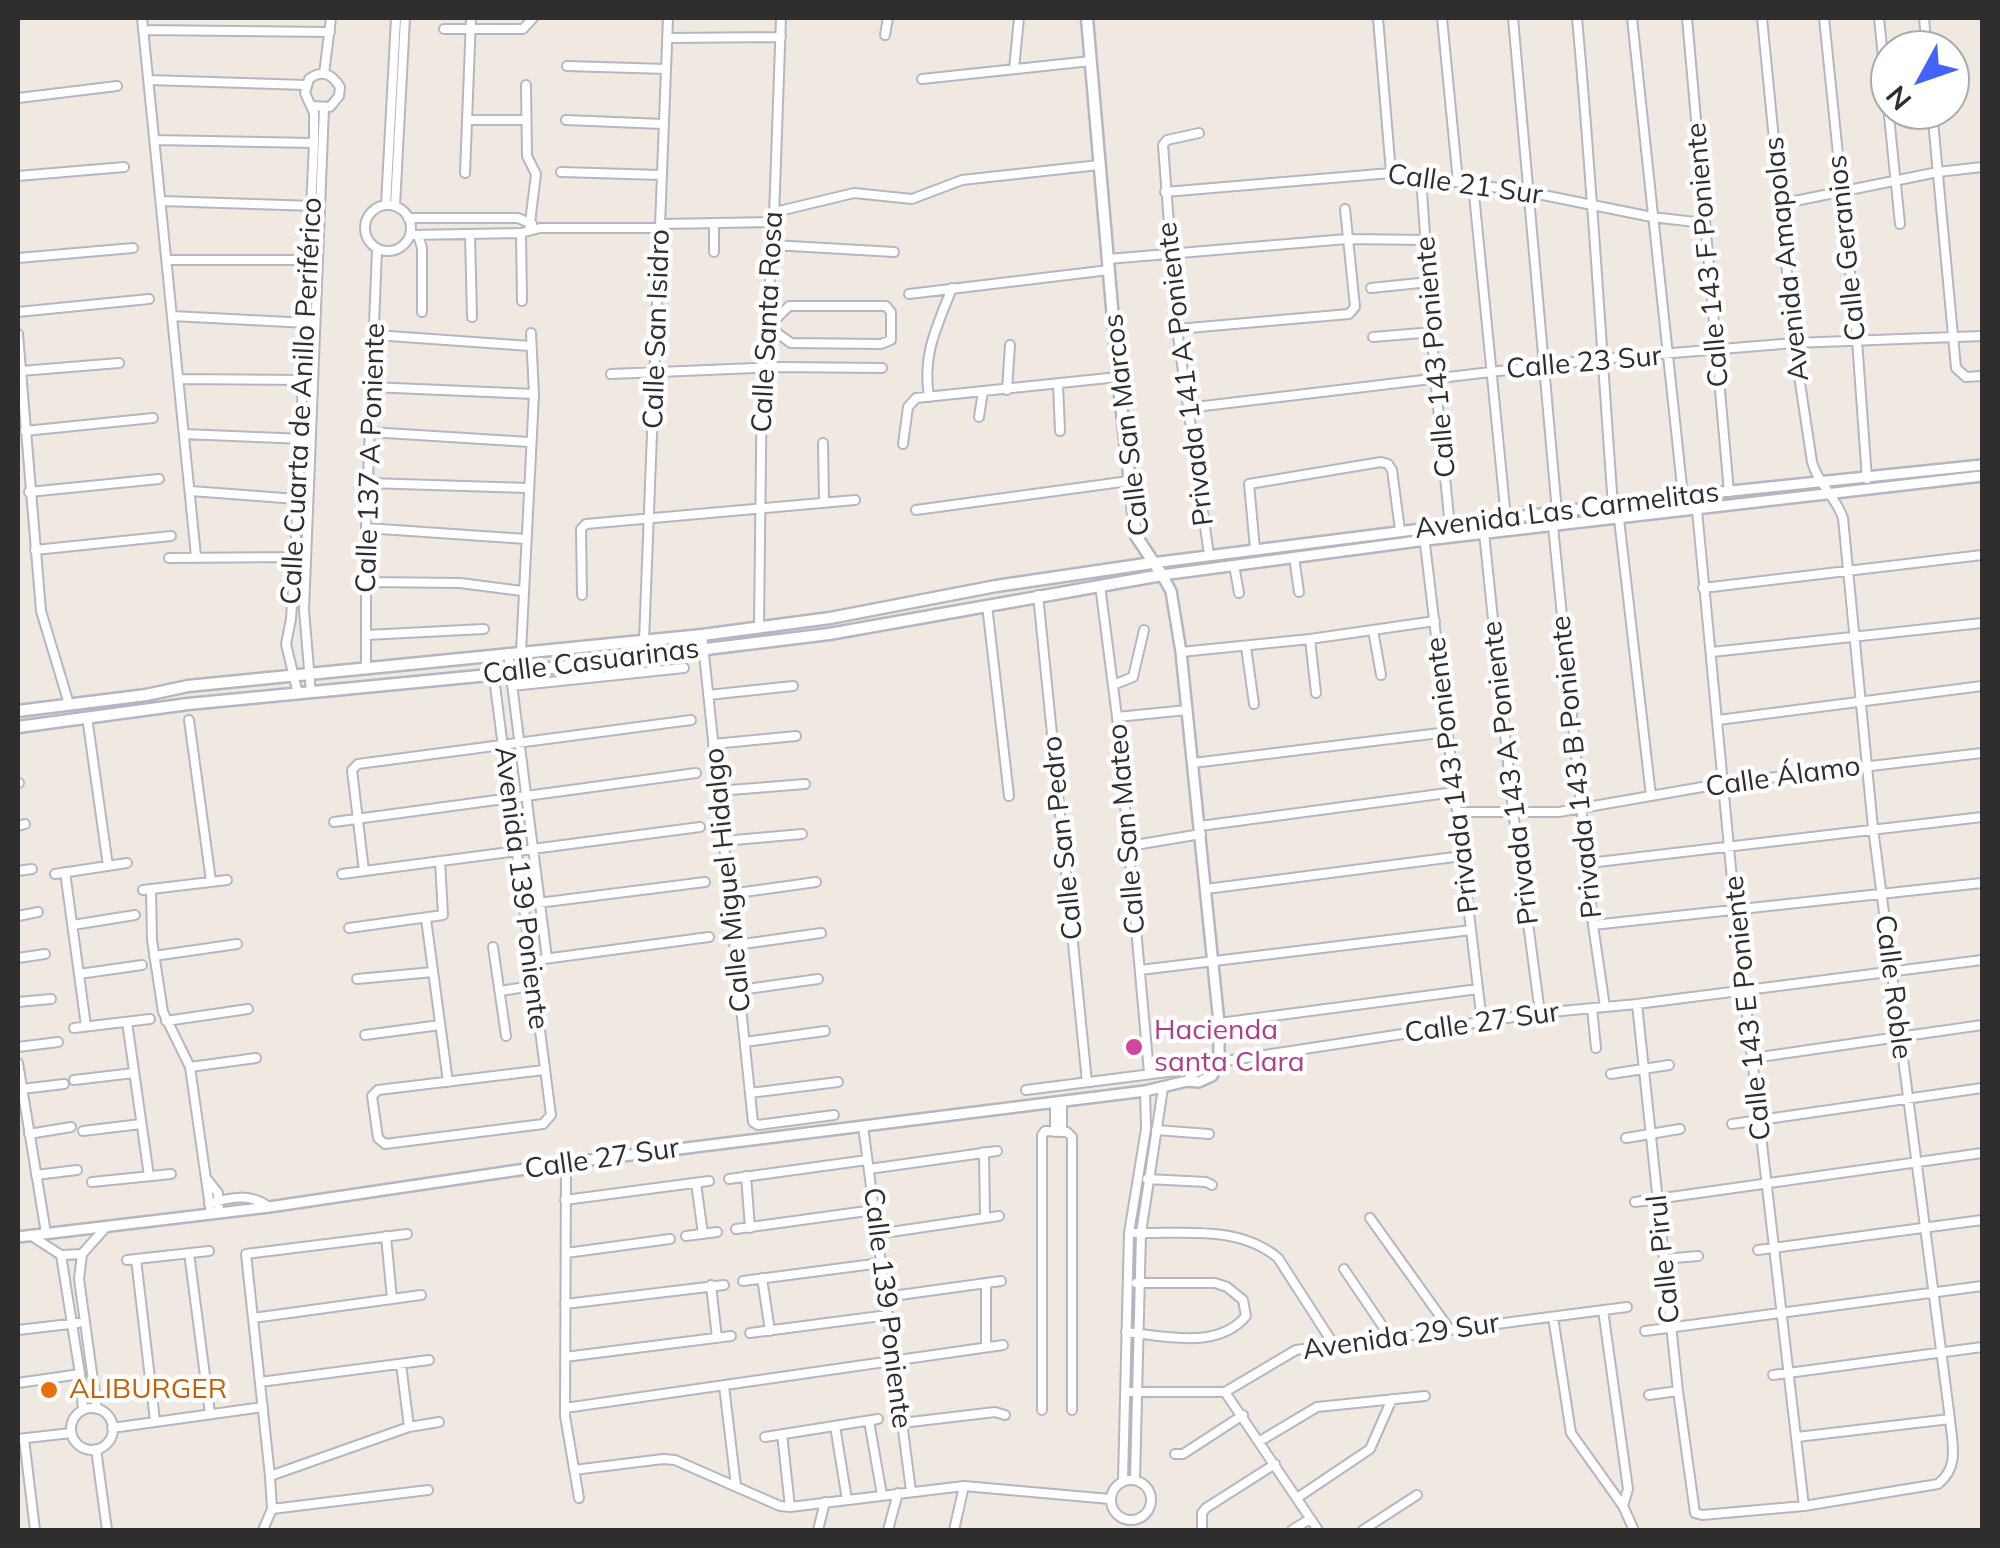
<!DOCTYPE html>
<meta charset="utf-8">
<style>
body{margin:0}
#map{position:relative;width:2000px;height:1548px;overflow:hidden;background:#efe9e1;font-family:Mulish,sans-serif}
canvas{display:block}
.frame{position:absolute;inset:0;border:20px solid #2e2e2e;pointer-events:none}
.north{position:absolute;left:1870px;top:30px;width:100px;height:100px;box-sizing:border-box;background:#fff;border:2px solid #ababab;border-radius:50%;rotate:230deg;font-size:28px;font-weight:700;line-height:40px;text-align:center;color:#2e2e2e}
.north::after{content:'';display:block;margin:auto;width:35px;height:45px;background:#4264fb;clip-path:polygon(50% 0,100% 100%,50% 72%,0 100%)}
</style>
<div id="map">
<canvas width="2000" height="1548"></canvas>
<div class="frame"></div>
<div class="north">N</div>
</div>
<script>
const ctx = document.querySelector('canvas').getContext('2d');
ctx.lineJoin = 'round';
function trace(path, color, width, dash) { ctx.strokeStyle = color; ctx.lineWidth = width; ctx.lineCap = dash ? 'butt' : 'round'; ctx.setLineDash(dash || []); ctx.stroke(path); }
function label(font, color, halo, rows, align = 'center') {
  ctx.font = font + ' Mulish,sans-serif'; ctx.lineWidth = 9; ctx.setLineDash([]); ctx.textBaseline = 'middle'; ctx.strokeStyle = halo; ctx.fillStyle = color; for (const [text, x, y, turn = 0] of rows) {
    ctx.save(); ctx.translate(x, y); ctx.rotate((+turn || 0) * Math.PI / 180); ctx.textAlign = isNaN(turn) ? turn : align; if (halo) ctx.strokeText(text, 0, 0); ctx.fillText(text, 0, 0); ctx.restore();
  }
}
const minor = new Path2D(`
 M142,18l54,538
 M1378,18l13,155
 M1442,18l16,164
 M1513,18l44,494
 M1577,18c15,162 24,325 36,488
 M1632,18l51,478
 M1687,18l42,474
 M1824,18l33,322 10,139
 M1879,18l21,206
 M1924,18l3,32
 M444,29h79l10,-11
 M143,30l187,2
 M885,35l3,-17
 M667,38l114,-1
 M567,66l99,3
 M1014,69l5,-51
 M324,74l7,-56
 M922,79l169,-18
 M149,80l157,5
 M526,85l1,71 9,18 -7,57
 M18,98l99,-12
 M1932,110l24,258 10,9 16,-1
 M467,120h58
 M566,120l97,4
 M1199,133l-32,7 -4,5 14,184 32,226
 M155,140l159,3
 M561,172l100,3
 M465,173l6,-155
 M18,176l106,-9
 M1421,178l14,199 16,160
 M1473,184l33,334
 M1165,192l226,-19 137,19 124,25 52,6
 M161,201l154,5
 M1780,204l158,-32 44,-5
 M386,205l10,-187
 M365 228a23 23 0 1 1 46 0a23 23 0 1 1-46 0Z
 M395,206l10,-188
 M775,212l79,-19 58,6 50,-19 137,-15
 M408,218h110l14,6
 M662,224l112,-2
 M714,224v28
 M521,233l1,68
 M470,234l2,83
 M410,235l111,-2 19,-5h122
 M418,235l4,13v64
 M773,245l121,7
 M18,258l115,-10
 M1108,259l239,-20 80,1
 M167,260h141
 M1371,288l58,-6
 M909,294l200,-24
 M18,312l131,-13
 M172,316l136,7
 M1177,329l172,-15 6,-7 -10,-98
 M766,332l11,1 14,10 90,1 10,-4v-28l-5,-6h-97l-12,12 -10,-1
 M18,334l23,277 28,93
 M375,335l155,11
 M1373,337l60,-5
 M21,371l98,-8
 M611,374l168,-7 103,1
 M179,379l123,1
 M1058,384l2,47
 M371,387l163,7
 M1007,390l3,-45
 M929,397c-7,-43 8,-70 23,-109
 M1187,408l413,-49 194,-16 188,-7
 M979,417l4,-26
 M25,431l128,-13
 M370,432l159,10
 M184,434l120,5
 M823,443l1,59
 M903,444l5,-37 8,-9 202,-21
 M368,483l160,5
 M191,491l106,8
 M29,492l130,-13
 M916,510l213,-29
 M1697,510l38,401 69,595
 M1619,519l32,277
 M1553,526l40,399 12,82
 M1423,527l59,495
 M366,528l160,11
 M1484,533l29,278 27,202
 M1255,549l-6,-65 132,-22 7,2 4,6 8,60
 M35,550l136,-14
 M1294,557l5,35
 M169,558l127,-1
 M1234,565l5,28
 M367,582l93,1 62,8
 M1100,585l17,132 32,356
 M1703,588l279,-33
 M582,595l-1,-66 5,-5 269,-24
 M1038,595l49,487
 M987,605l22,191
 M759,627l3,-257 11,-125 8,-227
 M1373,630l8,45
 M366,635l118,-6
 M702,635l51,487 5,3 76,-10
 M1310,639l6,54
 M644,641l24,-623
 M1246,647l8,57
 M521,652l13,-258 -3,-61
 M1181,652l129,-13 125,-18
 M1712,652l270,-29
 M508,653l39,305
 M491,655l60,460 -8,9 -158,20 -7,-6 -6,-42 6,-6 166,-20
 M366,667v-139l11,-279
 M1113,685l20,-8 11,-47
 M512,686l172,-18
 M311,693l-7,-83 20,-502
 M298,694l-12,-50 5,-25 4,-62 19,-414v-30l-9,-20 4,-14c13,-10 23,-5 31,8l-1,9 -9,11 -17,-1
 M708,695l85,-9
 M87,717l21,149
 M1117,717l70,-7
 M189,720l22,161
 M1718,720l264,-34
 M713,744l83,-8
 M1193,763l255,-31
 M18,783h1
 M718,791l87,-7
 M1457,812h102l166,-29 257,-30
 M334,822l362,-49
 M18,826l7,-2
 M1200,826l255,-34
 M723,841l79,-7
 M1129,846l72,-12
 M1589,863l393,-46
 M18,871l14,-2
 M364,871l-12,-101 6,-6 333,-44
 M65,872l21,154
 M55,874l72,-11
 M342,874l358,-47
 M151,889l1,51 11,72 27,55 21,147
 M1206,889l256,-33
 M143,890l84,-10
 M730,894l86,-12
 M522,905l183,-23
 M18,916l20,-4
 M426,919l22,163
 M73,925l62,-10
 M1593,925l389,-42
 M349,928l94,-13 -3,-54
 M736,945l85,-12
 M493,947l13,89
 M154,956l83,-12
 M18,958l27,-4
 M529,961l180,-24
 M1140,970l331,-40
 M79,974l63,-9
 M357,979l76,-7
 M740,990l78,-11
 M500,991l32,-5
 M18,1002l33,-3
 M1637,1004l41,387 17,122 7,2 102,-9 134,-22c22,-17 14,-41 12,-65l-77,-591 -30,-310c-7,-21 -25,-34 -31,-56l-18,-119 -32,-325
 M1592,1008l4,40
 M166,1021l82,-12
 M127,1022l22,154
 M1219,1023l259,-34
 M74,1028l76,-9
 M365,1035l75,-10
 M745,1042l80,-11
 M18,1047l40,-5
 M1753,1058l229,-33
 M1219,1062l321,-49 97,-9 345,-44
 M18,1063l28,170
 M190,1067l66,-9
 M1611,1074l58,-9
 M74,1080l60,-7
 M22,1089l42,-5
 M1026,1090l173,-22
 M750,1093l88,-11
 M1055,1102v30
 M1732,1124l250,-36
 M863,1126l48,365
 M1156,1130l53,4
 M83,1131l58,-7
 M1062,1132v-31
 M29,1134l42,-7
 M1626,1138l54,-9
 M984,1152l1,66
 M566,1163l-1,253 14,82
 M869,1169l128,-18
 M36,1175l41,-5
 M746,1176l4,52
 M206,1178l12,15 1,20
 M729,1179l138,-19
 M1147,1179l59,3 6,3
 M92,1182l79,-8
 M696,1183l7,51
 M565,1200l144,-19
 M1635,1202l347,-49
 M209,1204c21,-7 42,-11 60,3
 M1370,1218l80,112
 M736,1229l138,-19
 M1136,1233c48,1 103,-8 142,25l56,87
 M877,1234l122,-18
 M30,1235l31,20 21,-1 25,-28
 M386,1236l6,63
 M686,1236l31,-4
 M1758,1250l224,-30
 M189,1253l21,161
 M566,1253l104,-14
 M82,1254l-3,25 18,130
 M61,1255l19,119 3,36
 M136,1259l19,162
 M1664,1259l34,-3
 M127,1260l82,-9
 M1344,1269l46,68
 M762,1278l8,53
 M743,1281l138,-18
 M986,1283v64
 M711,1285l6,53
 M885,1297l116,-16
 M565,1304l159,-19
 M1603,1310l25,179 -5,17
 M1553,1317l18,116 52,73 10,22
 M253,1318l168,-23
 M18,1330l60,-7
 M1645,1331l337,-45
 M1126,1332c39,4 92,18 120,-16l-3,-16 -16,-13 -12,-4h-79
 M750,1333l138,-18
 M565,1357l166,-21
 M401,1364l8,63
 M1773,1375l209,-28
 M260,1382l169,-22
 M18,1383l62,-9
 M724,1386l12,100
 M1125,1392h100l71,-42 331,-43
 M1225,1392l93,138
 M1649,1395l29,-4
 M565,1408l438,-63
 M71 1429a21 21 0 1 1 42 0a21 21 0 1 1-42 0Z
 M1042,1410v-275l3,-4 22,1 5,5v273
 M869,1421l13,74
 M902,1423l93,-11 10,3
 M835,1426l12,74
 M112,1428l151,-21
 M782,1434l8,73
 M765,1437l113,-18
 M1797,1437l153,-18
 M18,1439l53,-6
 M24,1439l11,91
 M1260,1441l57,-34 108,-11
 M96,1449l11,81
 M1175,1454h8l60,-39
 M574,1470l89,-11 12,1 105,46 10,1 174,-21 146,13
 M270,1476l139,-49 30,-5
 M1111 1500a20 20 0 1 1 40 0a20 20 0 1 1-40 0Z
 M1135,1480l6,-247 22,-145
 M1123,1481l6,-248 17,-104 -1,-38
 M1297,1498l73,-49 22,-50
 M272,1509l156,-19
 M263,1530l9,-21 -2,-33 -24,-222 161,-20
 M818,1530l7,-28
 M888,1530l10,-37
 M954,1530l10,-44
 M1202,1530v-17l4,-5 69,-44
 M1292,1530l18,-11
 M1363,1530l54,-35`);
const tertiary = new Path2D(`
 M1152,563l531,-67 299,-31
 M1187,1081l12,-13 20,-6
 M18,1237l251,-30 297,-44 579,-72 42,-10 12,1 13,-6 7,-14v-39l-38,-371 -10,-61 -9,-16 264,-35 556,-64`);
const secondary = new Path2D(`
 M18,711l128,-16 42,-9 514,-51 128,-17 166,-32 156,-23
 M18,727l170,-23 322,-31 319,-39 333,-59 -26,-39 -18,-159 -31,-359`);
trace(minor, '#b4b7c1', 12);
trace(tertiary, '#b4b7c1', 14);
trace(secondary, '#b4b7c1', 15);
trace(minor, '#fff', 8);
trace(tertiary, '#fff', 9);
trace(secondary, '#fff', 10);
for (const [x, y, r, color] of [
 [1134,1047,10,"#d1479c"],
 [49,1390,10,"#e8710a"]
]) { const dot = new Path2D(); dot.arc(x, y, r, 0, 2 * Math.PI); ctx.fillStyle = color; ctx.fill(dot); trace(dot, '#fff', 4); }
label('28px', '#2e2e2e', '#fff', [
 ["Calle 21 Sur",1465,185,8],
 ["Calle Geranios",1847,248,-96],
 ["Calle 143 F Poniente",1708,255,-95],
 ["Avenida Amapolas",1787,259,-96],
 ["Calle Santa Rosa",768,322,-87],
 ["Calle San Isidro",657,329,-88],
 ["Calle 143 Poniente",1436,357,-95],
 ["Calle 23 Sur",1584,363,-5],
 ["Privada 141 A Poniente",1186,374,-97],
 ["Calle Cuarta de Anillo Periférico",302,401,-87],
 ["Calle San Marcos",1127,425,-97],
 ["Calle 137 A Poniente",371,458,-88],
 ["Avenida Las Carmelitas",1567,511,-7],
 ["Calle Casuarinas",591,662,-7],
 ["Privada 143 B Poniente",1577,767,-96],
 ["Privada 143 A Poniente",1511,773,-97],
 ["Privada 143 Poniente",1453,775,-97],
 ["Calle Álamo",1783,777,-8],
 ["Calle San Mateo",1127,829,-95],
 ["Calle San Pedro",1063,838,-96],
 ["Calle Miguel Hidalgo",728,880,-96],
 ["Avenida 139 Poniente",521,888,83],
 ["Calle Roble",1893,987,83],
 ["Calle 143 E Poniente",1748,1008,-96],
 ["Calle 27 Sur",1482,1023,-8],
 ["Calle 27 Sur",602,1159,-8],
 ["Calle Pirul",1664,1259,-96],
 ["Calle 139 Poniente",887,1308,83],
 ["Avenida 29 Sur",1401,1337,-8]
]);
label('28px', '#b23c85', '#fff', [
 ["Hacienda",1154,1031],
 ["santa Clara",1154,1063]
], 'left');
label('28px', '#c56008', '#fff', [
 ["ALIBURGER",69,1390]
], 'left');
</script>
